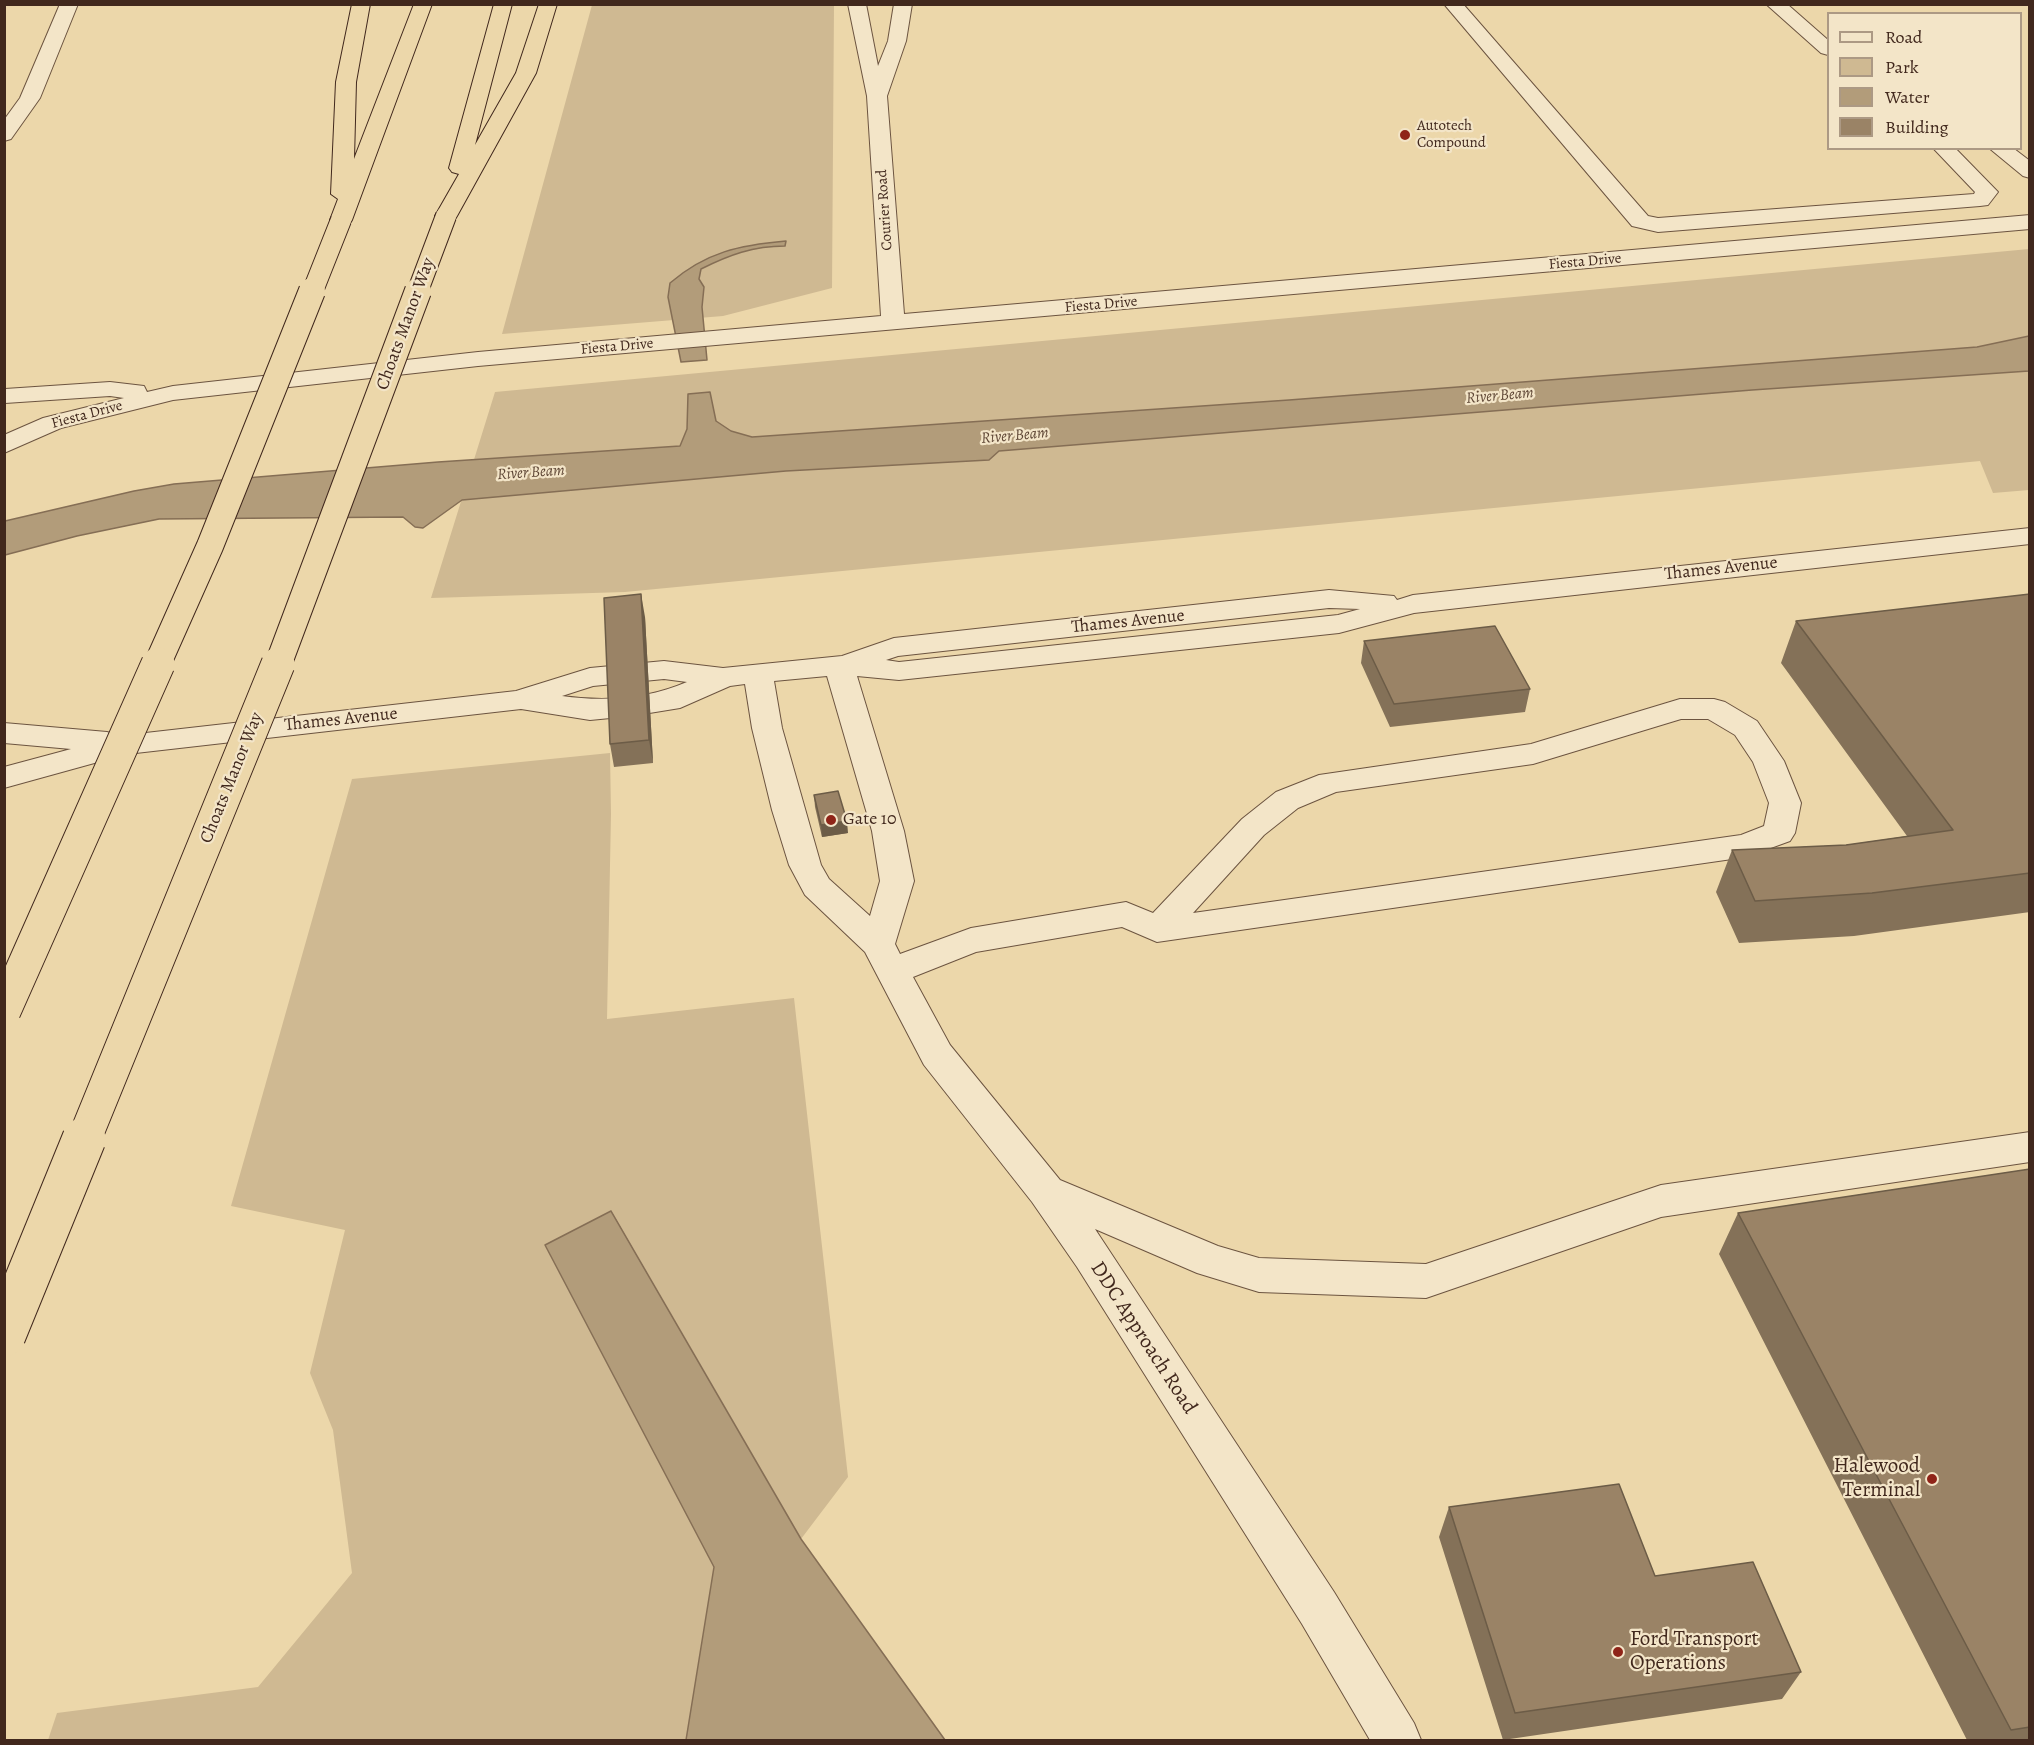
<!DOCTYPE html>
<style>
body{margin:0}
#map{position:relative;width:2034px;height:1745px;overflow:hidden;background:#ecd7aa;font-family:Alegreya,serif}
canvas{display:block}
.frame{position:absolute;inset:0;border:6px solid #41281d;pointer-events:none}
.legend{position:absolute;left:1827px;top:12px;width:195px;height:138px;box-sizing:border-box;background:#f3e5c8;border:2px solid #ac9984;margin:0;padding:8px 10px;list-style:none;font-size:18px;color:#41281d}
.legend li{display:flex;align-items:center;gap:12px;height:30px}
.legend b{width:30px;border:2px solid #ac9984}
</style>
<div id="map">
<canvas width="2034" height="1745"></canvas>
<div class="frame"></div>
<ul class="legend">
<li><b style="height:8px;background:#f3e5c8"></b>Road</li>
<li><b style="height:16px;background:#cfb992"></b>Park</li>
<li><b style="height:16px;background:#b29c7a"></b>Water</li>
<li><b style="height:16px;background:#9a8366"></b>Building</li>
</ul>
</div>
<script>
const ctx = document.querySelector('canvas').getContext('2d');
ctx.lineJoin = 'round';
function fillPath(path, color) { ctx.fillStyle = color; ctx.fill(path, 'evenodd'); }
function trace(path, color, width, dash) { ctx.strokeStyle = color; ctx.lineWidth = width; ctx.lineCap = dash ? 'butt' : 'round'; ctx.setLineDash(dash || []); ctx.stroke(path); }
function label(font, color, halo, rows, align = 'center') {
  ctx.font = font + ' Alegreya,serif'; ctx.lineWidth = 4.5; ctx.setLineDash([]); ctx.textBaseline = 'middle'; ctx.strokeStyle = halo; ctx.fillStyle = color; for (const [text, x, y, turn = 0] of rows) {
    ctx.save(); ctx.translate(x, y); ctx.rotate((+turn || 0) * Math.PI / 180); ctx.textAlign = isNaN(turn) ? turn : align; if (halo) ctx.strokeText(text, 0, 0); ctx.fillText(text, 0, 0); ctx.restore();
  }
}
fillPath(new Path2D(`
 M592,5h242l-2,283 -109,28 -221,18z
 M2029,249v241l-36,3 -13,-32 -1355,131 -194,6 64,-206z
 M610,753l1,61 -4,205 187,-21 54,479 -47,62 -189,-328 -67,34 169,322 -28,173h-638l9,-27 201,-26 94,-114 -19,-143 -23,-57 35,-143 -114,-24 121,-427z`), '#cfb992');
const water = new Path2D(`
 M786,241l-1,5c-32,0 -56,9 -84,23l-2,10 5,8 -2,20 5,53 -26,2 -13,-65 2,-14c36,-31 70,-38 116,-42z
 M2029,336v35l-277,19 -753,61 -10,9 -203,11 -324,29 -39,28 -8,-1 -12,-10 -244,2 -82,17 -72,19v-34l129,-30 40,-7 264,-22 242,-16 7,-17 1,-35 22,-2 6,29 15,10 21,6 537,-37 688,-53z
 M611,1211l190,328 144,201h-259l28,-173 -169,-322z`);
fillPath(water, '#b29c7a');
trace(water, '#856e55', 1.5);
const minor = new Path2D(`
 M60,4h18l-38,94 -29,41 -7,2v-21l16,-22z
 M848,4h18l12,62 10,-25 6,-37h18l-6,37 -19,55 17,218 1126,-99v14l-1552,137 -305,34 -112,28 -57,25v-18l39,-17 81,-20 -14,-2 -105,7v-14l105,-7 34,4 3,6 26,-6 305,-34 403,-36 -14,-220z
 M1444,4h19l185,212 10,2 316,-24 1,-2 -42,-44h22l43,44 -10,13 -8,1 -322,26 -26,-6z
 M1766,4h21l41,36v15l-7,-2z
 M1989,148h24l17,13v17l-7,-2z
 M2030,528v16l-616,69 -75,20 -440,47 -42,-4 47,155 10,50 -19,63 5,10 71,-26 155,-26 27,11 89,-94 34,-27 43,-17 212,-31 149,-45h34l11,3 32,19 27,40 17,42 -6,30 -5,8 -44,16 -589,85 -35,-15 -146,25 -63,25 37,68 110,135 158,66 41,12 167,6 235,-79 369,-53v30l-369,55 -235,81 -167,-6 -62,-19 -102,-44 239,363 80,131 7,17h-51l-68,-116 -225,-357 -45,-65 -108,-137 -59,-113 -60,-57 -16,-30 -17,-55 -20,-82 -7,-44 -15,2 -50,22 -49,8 -41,4 -69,-11 -394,45 -123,34v-21l67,-18 -67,-6v-20l103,9 12,4 397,-45 74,-23 74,-7 59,7 119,-12 52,-18 435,-48 65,6 3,4 16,-5zM1329,608l31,1 -22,6 -439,47 -13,-2 12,-4zM827,676l45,155 8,50 -10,35 -41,-37 -8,-14 -39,-137 -8,-47zM664,679l23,3c-39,17 -83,20 -125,14l31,-10zM1681,719h27l27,16 18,27 16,41 -5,23 -23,9 -548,78 71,-78 34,-27 38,-16 197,-28z`);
const highway = new Path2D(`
 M352,4h18l-14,78 -2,77 60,-155h18l-80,216 -3,5 -8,2 -8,-2 -3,-5 8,-21 -7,-5 5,-112z
 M494,4h18l-37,141 41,-72 23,-69h18l-21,69 -79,143 -3,5 -8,2 -8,-2 -3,-5 24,-42 -7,-2 -3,-4z`);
trace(minor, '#6c5440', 2);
trace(highway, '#41281d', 2);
fillPath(minor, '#f3e5c8');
fillPath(highway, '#ecd7aa');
const highwayBridgeFar3 = new Path2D(`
 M312,293l29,-73
 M417,293l29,-77`);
const highwayBridgeFar2 = new Path2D(`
 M157,665l53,-119 102,-255
 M278,665l140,-374`);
const highwayBridgeFar1 = new Path2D(`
 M4,1011l154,-347
 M84,1140l194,-476`);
const highwayBridge = new Path2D(`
 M4,1335l80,-196`);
trace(highwayBridgeFar3, '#41281d', 22, []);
trace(highwayBridgeFar2, '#41281d', 28, []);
trace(highwayBridgeFar1, '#41281d', 35, []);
trace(highwayBridge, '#41281d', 45, []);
trace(highwayBridgeFar3, '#ecd7aa', 20);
trace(highwayBridgeFar2, '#ecd7aa', 26);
trace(highwayBridgeFar1, '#ecd7aa', 33);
trace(highwayBridge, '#ecd7aa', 43);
fillPath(new Path2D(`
 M2030,594v318l-176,24 -115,7 -23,-51 16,-42 114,-5 61,-9 -126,-173 15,-42z
 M645,617l8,146 -39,4 -4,-23z
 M1364,641l166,48 -5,23 -135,15 -29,-64z
 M814,795l34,38 -26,4 -7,-30z
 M2030,1169v571h-63l-248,-486 19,-41z
 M1449,1507l206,69 146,96 -19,27 -279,41 -64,-203z`), '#847158');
fillPath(new Path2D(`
 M641,594l4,23 8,146 -4,-23z
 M847,821l1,12 -26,4 -1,-12z`), '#6c5c47');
const building = new Path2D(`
 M641,594l8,146 -39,4 -6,-146z
 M2030,594v279l-158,20 -117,8 -23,-51 114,-5 107,-15 -157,-209z
 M1495,626l35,63 -136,15 -30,-63z
 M838,791l9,30 -26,4 -7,-30z
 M2030,1169v558l-19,3 -273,-517z
 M1619,1484l36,92 98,-14 48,110 -286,41 -66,-206z`);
fillPath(building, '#9a8366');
trace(building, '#6c5c47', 1.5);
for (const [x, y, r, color] of [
 [1405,135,6,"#8f2418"],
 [831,820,6,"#8f2418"],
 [1932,1479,6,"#8f2418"],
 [1618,1652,6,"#8f2418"]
]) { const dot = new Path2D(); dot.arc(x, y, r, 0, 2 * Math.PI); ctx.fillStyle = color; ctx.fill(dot); trace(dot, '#f3e5c8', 2); }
label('15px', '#41281d', '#f3e5c8', [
 ["Autotech",1417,126],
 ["Compound",1417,143]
], 'left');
label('15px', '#41281d', '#f3e5c8', [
 ["Courier Road",885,210,-94],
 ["Fiesta Drive",1585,262,-5],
 ["Fiesta Drive",1101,305,-5],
 ["Fiesta Drive",617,347,-5],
 ["Fiesta Drive",87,415,-15]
]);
label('italic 16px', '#5d4534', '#f3e5c8', [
 ["River Beam",1500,396,-5],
 ["River Beam",1015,436,-5],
 ["River Beam",531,473,-4]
]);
label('18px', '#41281d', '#f3e5c8', [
 ["Choats Manor Way",406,324,-70],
 ["Thames Avenue",1721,569,-6],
 ["Thames Avenue",1128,622,-6],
 ["Thames Avenue",341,720,-6],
 ["Choats Manor Way",232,778,-68]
]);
label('18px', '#41281d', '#f3e5c8', [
 ["Gate 10",843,820]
], 'left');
label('21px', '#41281d', '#f3e5c8', [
 ["DDC Approach Road",1143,1338,57]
]);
label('21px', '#41281d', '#f3e5c8', [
 ["Halewood",1920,1467],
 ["Terminal",1920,1491],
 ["Ford Transport",1630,1640,"left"],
 ["Operations",1630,1664,"left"]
], 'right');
</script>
